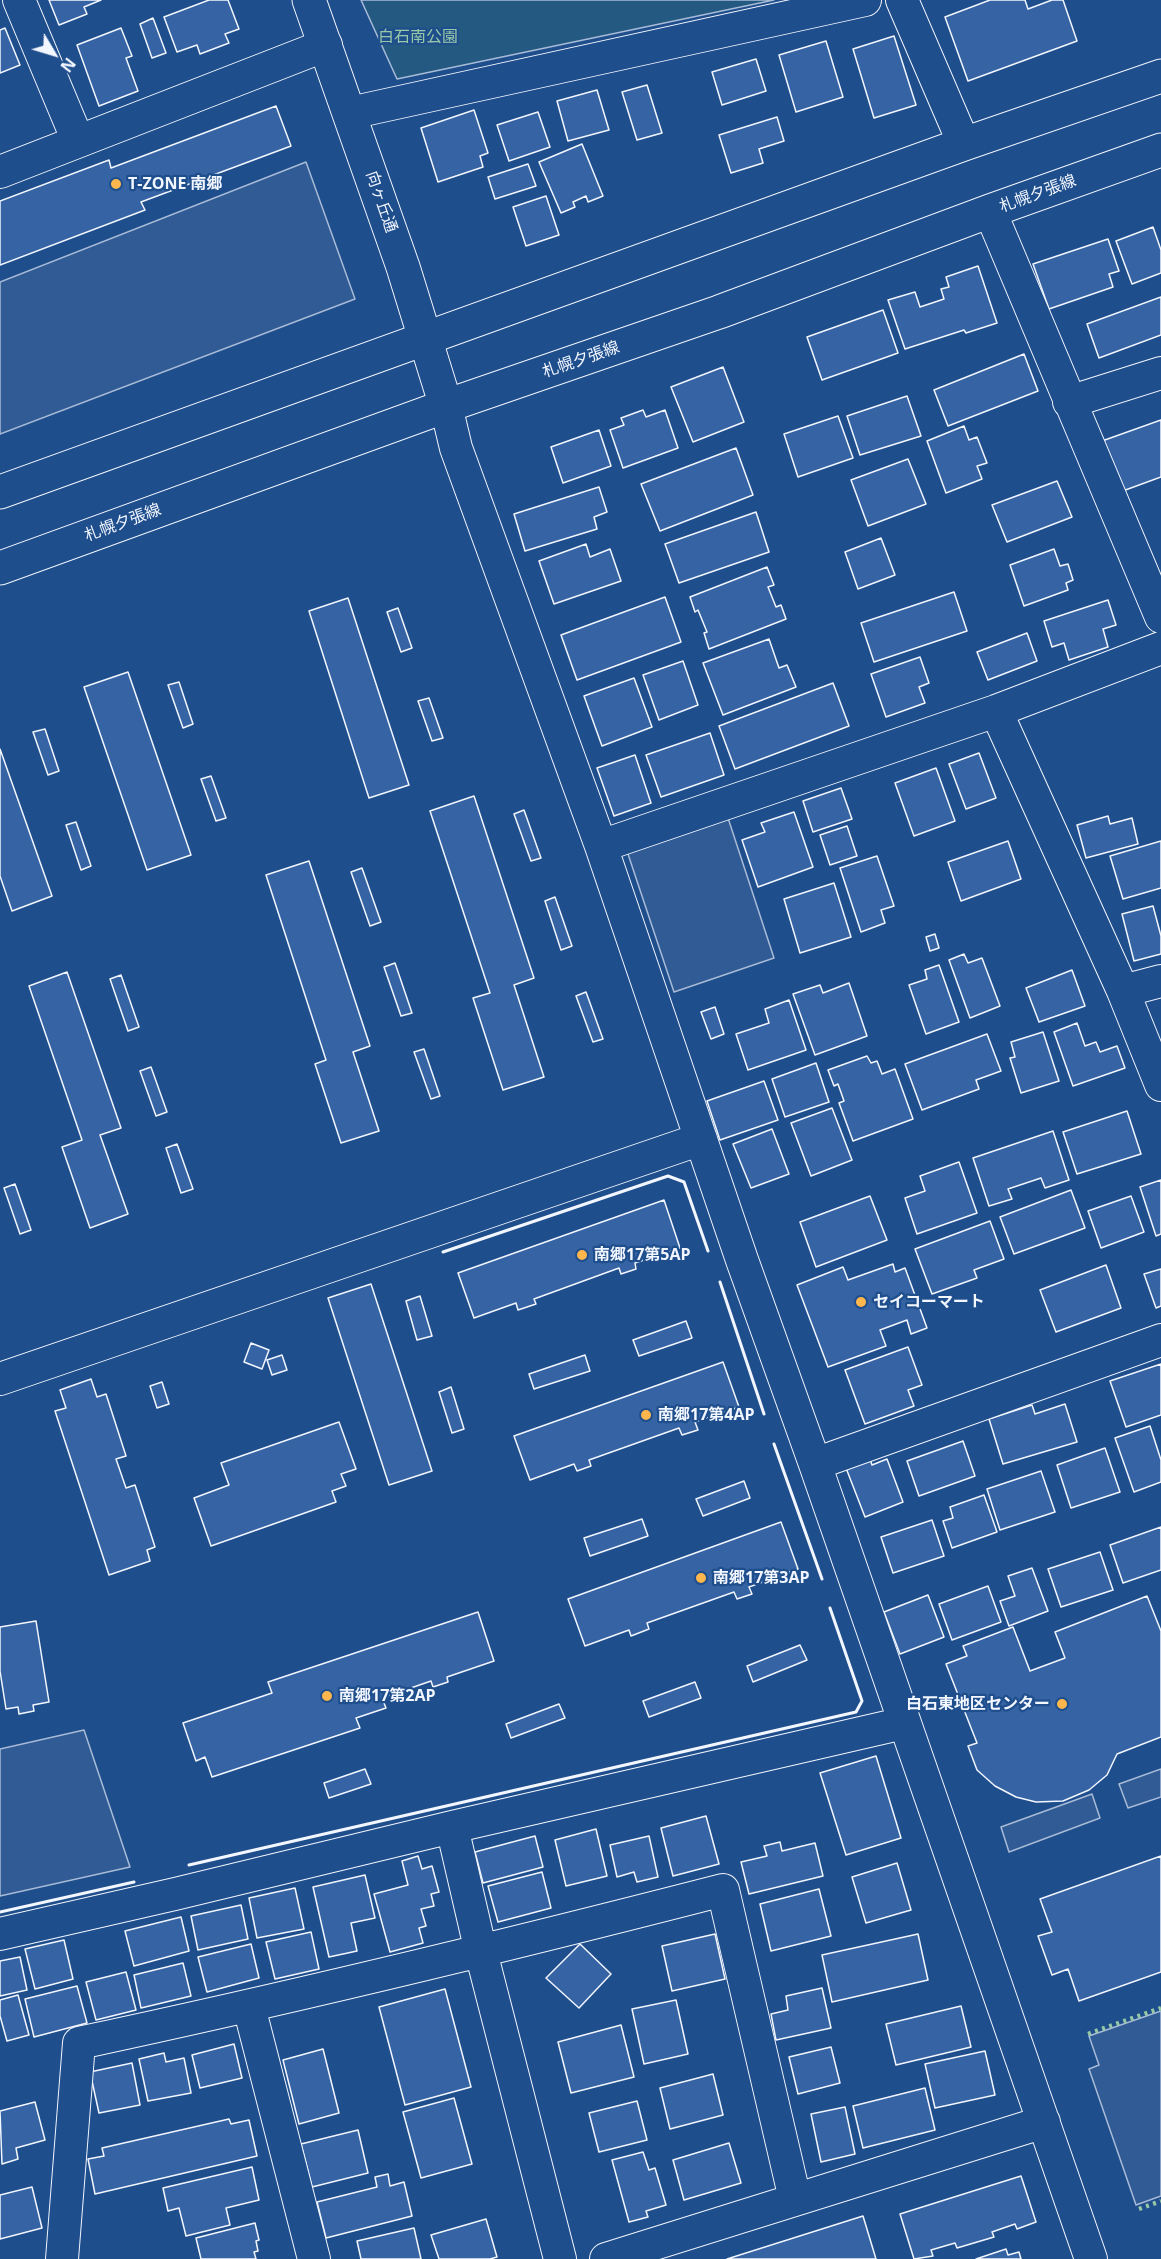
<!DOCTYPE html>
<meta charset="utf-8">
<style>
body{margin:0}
#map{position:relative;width:1161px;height:2259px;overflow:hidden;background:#1f4e8c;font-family:"Open Sans",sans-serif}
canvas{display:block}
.north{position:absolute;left:24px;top:24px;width:60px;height:60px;-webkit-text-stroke:4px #1f4e8c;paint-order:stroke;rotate:128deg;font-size:16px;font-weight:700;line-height:24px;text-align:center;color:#f2f6ff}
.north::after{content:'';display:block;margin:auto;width:21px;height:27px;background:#f2f6ff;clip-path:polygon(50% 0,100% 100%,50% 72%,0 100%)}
</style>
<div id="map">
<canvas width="1161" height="2259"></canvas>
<div class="north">N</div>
</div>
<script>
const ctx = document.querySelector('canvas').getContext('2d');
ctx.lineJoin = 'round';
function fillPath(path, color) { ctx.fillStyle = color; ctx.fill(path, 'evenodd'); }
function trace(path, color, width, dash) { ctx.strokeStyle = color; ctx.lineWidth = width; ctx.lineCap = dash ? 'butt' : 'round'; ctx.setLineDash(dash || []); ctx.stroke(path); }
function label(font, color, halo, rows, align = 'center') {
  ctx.font = font + ' "Open Sans","Noto Sans JP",sans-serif'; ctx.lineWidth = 4.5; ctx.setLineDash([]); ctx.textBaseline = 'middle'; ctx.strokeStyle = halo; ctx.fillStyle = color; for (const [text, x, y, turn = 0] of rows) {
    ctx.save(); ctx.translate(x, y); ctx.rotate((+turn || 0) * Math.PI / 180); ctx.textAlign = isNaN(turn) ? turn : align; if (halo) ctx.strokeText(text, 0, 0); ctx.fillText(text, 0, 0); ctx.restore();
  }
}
const green = new Path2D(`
 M361,0h413l-377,79z`);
fillPath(green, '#245a82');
trace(green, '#a8bbd7', 1.5);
const parking = new Path2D(`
 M306,162l49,137 -355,135v-152z
 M728,818l46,140 -100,34 -47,-141z
 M84,1730l46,137 -130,29v-147z
 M1161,1769v28l-33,11 -9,-24z
 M1092,1794l8,24 -91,34 -8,-25z
 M1161,2011v185l-25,9 -47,-136 10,-4 -10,-29z`);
fillPath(parking, '#305b95');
trace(parking, '#a8bbd7', 1.5);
const building = new Path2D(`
 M49,0h52l-17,7 3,7 -28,11z
 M209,0h19l11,29 -14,5 4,9 -29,11 -3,-9 -20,7 -13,-35z
 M990,0h35l3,9 24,-9h11l14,41 -109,40 -23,-64z
 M153,18l13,35 -14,5 -12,-34z
 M5,28l15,37 -20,8v-43z
 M121,28l11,28 -6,2 12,33 -39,15 -22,-61z
 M894,36l22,69 -42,13 -21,-69z
 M826,41l17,56 -47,15 -17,-57z
 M756,59l10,32 -44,14 -10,-33z
 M647,85l15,48 -25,7 -15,-48z
 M597,90l12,40 -41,11 -11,-40z
 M276,106l15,40 -150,56 4,8 -145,55v-64l109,-41 2,8z
 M474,110l14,43 -8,3 3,11 -45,15 -17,-54z
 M538,112l12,35 -41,14 -12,-36z
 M777,117l7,24 -25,8 4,14 -32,10 -12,-38z
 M582,144l21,52 -15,6 -2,-6 -13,6 2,5 -14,6 -22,-51z
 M528,164l8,22 -41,13 -7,-22z
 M546,196l13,39 -33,11 -13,-39z
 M1153,227l8,23v23l-29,11 -16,-43z
 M1108,239l11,32 -10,3 4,13 -64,22 -16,-45z
 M978,266l19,57 -31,10 -2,-3 -59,19 -17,-49 27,-8 5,15 24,-8 -3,-10 8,-2 -3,-10z
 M1161,297v38l-62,23 -12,-34z
 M883,310l15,43 -76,27 -15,-43z
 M1024,354l14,37 -90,35 -14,-36z
 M723,367l21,55 -51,20 -22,-55z
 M907,396l14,40 -61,19 -13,-39z
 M643,410l3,7 19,-7 13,38 -55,20 -13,-38 14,-5 -3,-7z
 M838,416l15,42 -55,19 -14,-43z
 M1161,420v57l-41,15 -18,-51z
 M964,426l5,14 8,-3 10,26 -10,3 5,13 -36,14 -19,-52z
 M599,430l12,36 -48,17 -12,-36z
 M736,448l17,47 -93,36 -19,-47z
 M908,459l18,45 -58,22 -17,-46z
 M1057,481l15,36 -65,25 -15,-37z
 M599,487l8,25 -13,5 3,12 -72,22 -11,-37z
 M756,512l13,40 -90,31 -14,-39z
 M881,538l14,37 -37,14 -13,-37z
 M586,544l4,13 20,-8 11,32 -67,23 -15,-43z
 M1054,549l6,17 8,-2 5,16 -7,3 2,7 -44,16 -14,-41z
 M767,567l7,18 -6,2 8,20 5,-2 5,14 -77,30 -5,-16 3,-1 -9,-22 -3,2 -5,-15z
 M954,592l13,39 -93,31 -13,-39z
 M665,597l16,45 -104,38 -16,-45z
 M348,598l61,187 -40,13 -60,-187z
 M1108,600l8,25 -13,4 5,18 -39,13 -5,-17 -12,4 -8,-26z
 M398,608l14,40 -11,4 -14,-40z
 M1027,633l10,28 -49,19 -11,-28z
 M769,639l10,29 8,-3 9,22 -73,28 -20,-52z
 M920,657l9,26 -10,4 6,16 -39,14 -15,-43z
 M683,661l15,44 -39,15 -16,-45z
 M128,672l63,183 -44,15 -63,-183z
 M634,678l18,49 -50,19 -18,-50z
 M179,682l14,42 -10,4 -15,-43z
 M833,683l16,43 -114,43 -16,-43z
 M429,698l14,40 -11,3 -14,-40z
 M45,729l14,42 -11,4 -15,-43z
 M710,733l14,42 -63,22 -15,-42z
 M0,749l52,147 -40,15 -12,-35z
 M979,753l17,45 -30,11 -17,-45z
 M635,755l16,48 -37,13 -17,-48z
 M936,768l19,53 -41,15 -19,-53z
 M211,776l15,42 -10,3 -15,-42z
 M841,788l11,31 -39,13 -10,-31z
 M474,796l60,182 -20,7 30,92 -41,13 -30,-92 17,-5 -60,-182z
 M524,810l17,48 -10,3 -17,-47z
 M794,812l19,55 -55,20 -16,-47 23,-8 -4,-9z
 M1108,816l2,8 22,-6 6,26 -52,14 -9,-33z
 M76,822l15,44 -10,4 -15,-45z
 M847,826l10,30 -27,9 -10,-30z
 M1008,841l13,38 -60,22 -13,-39z
 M1161,841v47l-38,11 -13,-43z
 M877,856l17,50 -13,4 4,13 -24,9 -21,-64z
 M309,861l61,185 -17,6 26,79 -38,12 -26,-79 11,-4 -60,-185z
 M362,868l19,54 -11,4 -19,-54z
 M834,883l17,54 -51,16 -16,-54z
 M555,897l17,49 -11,4 -16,-49z
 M1153,906l8,30v18l-27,7 -12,-47z
 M935,934l4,14 -9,3 -4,-14z
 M964,954l4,9 14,-5 18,48 -30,12 -21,-58z
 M395,963l17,50 -11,3 -17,-49z
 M939,965l20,57 -33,12 -17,-49 18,-6 -2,-9z
 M1072,970l13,36 -46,16 -13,-34z
 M67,972l54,156 -21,7 28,79 -38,14 -28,-81 20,-7 -53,-154z
 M121,975l18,52 -11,4 -18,-52z
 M849,983l18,53 -52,19 -22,-61 27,-9 3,8z
 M586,992l17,47 -10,3 -17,-46z
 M789,1000l17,50 -58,20 -12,-36 33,-11 -4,-14z
 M715,1007l9,27 -13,5 -10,-27z
 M1077,1023l8,23 11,-4 4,10 17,-6 8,22 -52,18 -19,-54z
 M1043,1032l16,49 -38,12 -11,-35 5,-1 -4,-15z
 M987,1034l14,37 -25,9 3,9 -57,21 -17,-46z
 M424,1049l16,47 -9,3 -17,-47z
 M867,1056l4,7 6,-2 5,13 13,-5 18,50 -60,22 -14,-38 5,-2 -6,-17 -4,2 -6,-16z
 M816,1063l13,39 -44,15 -13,-38z
 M151,1067l16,45 -11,4 -16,-45z
 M764,1081l14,39 -58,20 -13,-39z
 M832,1108l20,52 -41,16 -20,-53z
 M1127,1111l14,43 -64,20 -14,-42z
 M772,1129l17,45 -38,14 -18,-44z
 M1053,1131l16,49 -24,8 -4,-10 -33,11 4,10 -23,7 -16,-48z
 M177,1144l16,45 -12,4 -15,-45z
 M959,1162l18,51 -60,21 -12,-36 20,-7 -5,-15z
 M1161,1180v54l-5,2 -16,-49z
 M15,1184l16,46 -11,4 -16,-46z
 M1071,1190l14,38 -71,26 -14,-37z
 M870,1196l17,44 -71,27 -16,-45z
 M1131,1196l13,36 -43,16 -13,-37z
 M664,1200l16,48 -45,15 1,6 -15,5 -2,-6 -85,31 2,5 -18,6 -2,-7 -42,15 -16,-45z
 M990,1221l14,38 -30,11 3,8 -45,16 -17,-45z
 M893,1264l2,8 10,-4 22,60 -16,6 -4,-14 -27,10 6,16 -58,21 -31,-82 46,-18 5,13z
 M1106,1265l15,43 -65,24 -16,-42z
 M1161,1269v37l-5,2 -12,-34z
 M371,1284l61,187 -43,14 -61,-187z
 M420,1296l12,40 -15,4 -11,-39z
 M686,1321l6,17 -53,18 -6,-16z
 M251,1343l18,7 -7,19 -18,-7z
 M908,1347l14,38 -14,5 6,16 -49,18 -20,-54z
 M282,1355l5,15 -15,5 -5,-15z
 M585,1355l5,16 -56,18 -5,-15z
 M723,1362l16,45 -44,15 3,8 -16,5 -3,-7 -90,32 2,6 -14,5 -3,-7 -44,16 -16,-44z
 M1161,1364v51l-35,12 -16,-46z
 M91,1379l6,18 9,-3 20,62 -10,3 10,29 9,-3 20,62 -8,3 3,11 -41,14 -54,-164 11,-3 -6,-18z
 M162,1382l7,22 -12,4 -7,-22z
 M451,1387l13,42 -12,4 -13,-41z
 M1065,1404l12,38 -74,22 -14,-45 43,-14 3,9z
 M339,1422l17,47 -15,5 5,12 -14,5 4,11 -125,44 -17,-48 35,-13 -8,-22z
 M1150,1426l11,34v22l-27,10 -19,-54z
 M963,1441l12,35 -56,20 -12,-35z
 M1105,1448l15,44 -49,16 -14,-43z
 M870,1459l2,6 15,-6 16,43 -38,15 -19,-49z
 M1041,1471l14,41 -55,18 -13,-41z
 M744,1481l6,17 -47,18 -7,-17z
 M984,1495l13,37 -45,16 -9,-27 10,-3 -3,-11z
 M642,1519l6,17 -58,20 -6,-18z
 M932,1520l12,36 -51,17 -12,-36z
 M781,1522l17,47 -49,18 3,7 -15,5 -3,-7 -87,31 2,6 -18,7 -2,-6 -44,16 -17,-47z
 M1161,1527v43l-38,13 -13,-38z
 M1100,1552l13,38 -52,17 -13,-38z
 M1032,1568l16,43 -39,15 -9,-25 15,-5 -7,-20z
 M988,1586l13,36 -49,18 -13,-36z
 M928,1595l16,42 -44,17 -16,-42z
 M1147,1596l14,35v106l-44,17 -10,21 -18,15 -26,11 -27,1 -20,-5 -21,-11 -18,-16 -9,-24 9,-3 -31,-79 21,-8 -4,-10 50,-19 17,44 35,-13 -10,-26z
 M478,1612l16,49 -47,16 1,5 -15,5 -2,-6 -49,17 4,10 -30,10 4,10 -148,49 -7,-20 -9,4 -13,-38 89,-30 -4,-11z
 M36,1621l13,81 -16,3 1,6 -15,3 -1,-7 -12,2 -6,-38v-44z
 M800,1645l7,15 -54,22 -6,-16z
 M695,1682l6,16 -52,19 -6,-16z
 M559,1704l6,14 -54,20 -5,-14z
 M876,1756l25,82 -55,17 -26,-82z
 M365,1769l6,15 -42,14 -5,-15z
 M706,1816l13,48 -46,12 -12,-48z
 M596,1829l11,47 -41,10 -11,-46z
 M535,1836l8,31 -60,16 -8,-31z
 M649,1836l9,41 -21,5 -3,-10 -17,5 -7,-32z
 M780,1842l2,9 33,-8 8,33 -74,18 -8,-32 26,-6 -3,-10z
 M418,1856l4,13 10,-3 7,26 -8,2 3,12 -13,3 5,17 -7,2 4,15 -33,9 -16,-58 34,-9 -6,-24z
 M1161,1856v116l-82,29 -11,-32 -16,6 -14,-39 14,-4 -12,-33z
 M897,1863l14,47 -45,13 -14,-46z
 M542,1872l9,36 -53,14 -10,-36z
 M365,1875l10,43 -24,5 6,28 -28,6 -16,-70z
 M295,1888l9,41 -47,9 -8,-40z
 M819,1889l12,47 -60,15 -11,-47z
 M241,1905l7,34 -50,11 -7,-34z
 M181,1917l8,34 -55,15 -9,-35z
 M311,1932l8,37 -44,10 -9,-37z
 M715,1934l10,45 -53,12 -10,-45z
 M918,1934l10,46 -96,22 -10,-47z
 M64,1940l9,39 -38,10 -10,-40z
 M251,1944l8,34 -52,14 -9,-35z
 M580,1944l31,30 -32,34 -33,-30z
 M20,1957l7,33 -27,6v-35z
 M183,1963l8,33 -50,12 -7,-33z
 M126,1972l10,38 -40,10 -10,-38z
 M77,1986l10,37 -53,14 -9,-38z
 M822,1988l9,40 -55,12 -5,-26 17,-4 -2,-14z
 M445,1989l26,98 -66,18 -26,-98z
 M18,1995l11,40 -22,6 -7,-25v-16z
 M676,2000l12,54 -44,10 -12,-55z
 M961,2006l10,41 -75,18 -10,-41z
 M621,2025l13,52 -63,16 -13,-51z
 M234,2044l8,34 -42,10 -8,-33z
 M831,2047l9,36 -42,11 -9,-37z
 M323,2049l16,64 -40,11 -16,-64z
 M985,2051l10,44 -60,13 -10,-44z
 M164,2053l2,9 18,-4 7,35 -43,8 -9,-42z
 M132,2063l8,42 -41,8 -9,-41z
 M713,2074l10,41 -53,14 -10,-41z
 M925,2088l10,42 -72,18 -10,-42z
 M454,2098l18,66 -51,14 -18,-66z
 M637,2101l10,39 -48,12 -10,-39z
 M35,2102l10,38 -29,8 2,11 -16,5 -2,-53z
 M845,2107l10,47 -34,8 -10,-48z
 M229,2119l2,5 18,-4 8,36 -162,38 -7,-35 16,-3 -2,-8z
 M358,2130l10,43 -56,14 -11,-43z
 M729,2143l12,40 -57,17 -11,-40z
 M643,2152l6,18 6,-2 11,37 -20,6 2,6 -19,5 -17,-62z
 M252,2167l7,33 -33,8 4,17 -44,11 -7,-28 -11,3 -5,-23z
 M388,2174l2,12 14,-4 8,34 -86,22 -9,-36 60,-15 -2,-10z
 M1021,2176l15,46 -19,7 -2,-5 -23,8 2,5 -37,11 -2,-5 -24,7 2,6 -19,3 -14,-45z
 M32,2187l10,41 -42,11v-44z
 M863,2216l13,43h-149z
 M486,2219l11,38 -7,2h-51l-8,-24z
 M255,2223l4,17 -3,1 2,10 -4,1 2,7h-55l-5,-21z
 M414,2228l7,31h-60l-4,-18z
 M1006,2249l2,6 11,-3 2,7h-45z`);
fillPath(building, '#3563a3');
trace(building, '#f2f6ff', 1.5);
const minor = new Path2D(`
 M19,0l59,141
 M902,0l62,144
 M350,113l515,-113
 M0,172l326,-127
 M990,211l171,406
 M1069,402l92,-29
 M446,406l10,42 145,398 141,414 73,204 276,795
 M996,711l127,280 38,94
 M601,846l395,-135 165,-63
 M1123,991l38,-10
 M0,1379l701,-240
 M815,1464l346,-124
 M452,1827l29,125 79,307
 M0,1934l175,-40 277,-67 452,-104
 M249,2007l65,252
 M62,2259l17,-216c216,-46 430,-98 644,-153l72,309
 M606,2259l438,-137`);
const tertiary = new Path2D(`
 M309,0l94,267 43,139`);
const primary = new Path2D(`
 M0,492l964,-348 197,-68
 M0,568l446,-162 273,-94 271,-101 171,-61`);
trace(minor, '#f2f6ff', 34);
trace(tertiary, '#f2f6ff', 35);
trace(primary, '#f2f6ff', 35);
trace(minor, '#1f4e8c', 32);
trace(tertiary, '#1f4e8c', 33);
trace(primary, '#1f4e8c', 33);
trace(new Path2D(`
 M1088,2034l73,-26
 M1139,2209l22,-8`), '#97c8a6', 4.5, [3, 4.5]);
trace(new Path2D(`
 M443,1252l225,-76 16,6 24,69
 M720,1282l44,132
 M774,1444l48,135
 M189,1865l667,-153 6,-11 -32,-93
 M0,1912l134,-30`), '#f2f6ff', 3);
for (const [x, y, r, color] of [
 [116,184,6,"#ffb74d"],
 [582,1255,6,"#ffb74d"],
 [861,1302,6,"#ffb74d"],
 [646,1415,6,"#ffb74d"],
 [701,1578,6,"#ffb74d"],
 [327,1696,6,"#ffb74d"],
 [1062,1704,6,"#ffb74d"]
]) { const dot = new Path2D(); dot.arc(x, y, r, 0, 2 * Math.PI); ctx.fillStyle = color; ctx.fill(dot); trace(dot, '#1f4e8c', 2); }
label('16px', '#97c8a6', '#1f4e8c', [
 ["白石南公園",418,37]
]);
label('bold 16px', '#f2f6ff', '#1f4e8c', [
 ["T-ZONE 南郷",128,184],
 ["南郷17第5AP",594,1255],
 ["セイコーマート",873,1302],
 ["南郷17第4AP",658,1415],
 ["南郷17第3AP",713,1578],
 ["南郷17第2AP",339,1696],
 ["白石東地区センター",1050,1704,"right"]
], 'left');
label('16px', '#f2f6ff', '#1f4e8c', [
 ["札幌夕張線",1038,194,-20],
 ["向ヶ丘通",381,202,71],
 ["札幌夕張線",581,360,-19],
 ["札幌夕張線",123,523,-20]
]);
</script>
